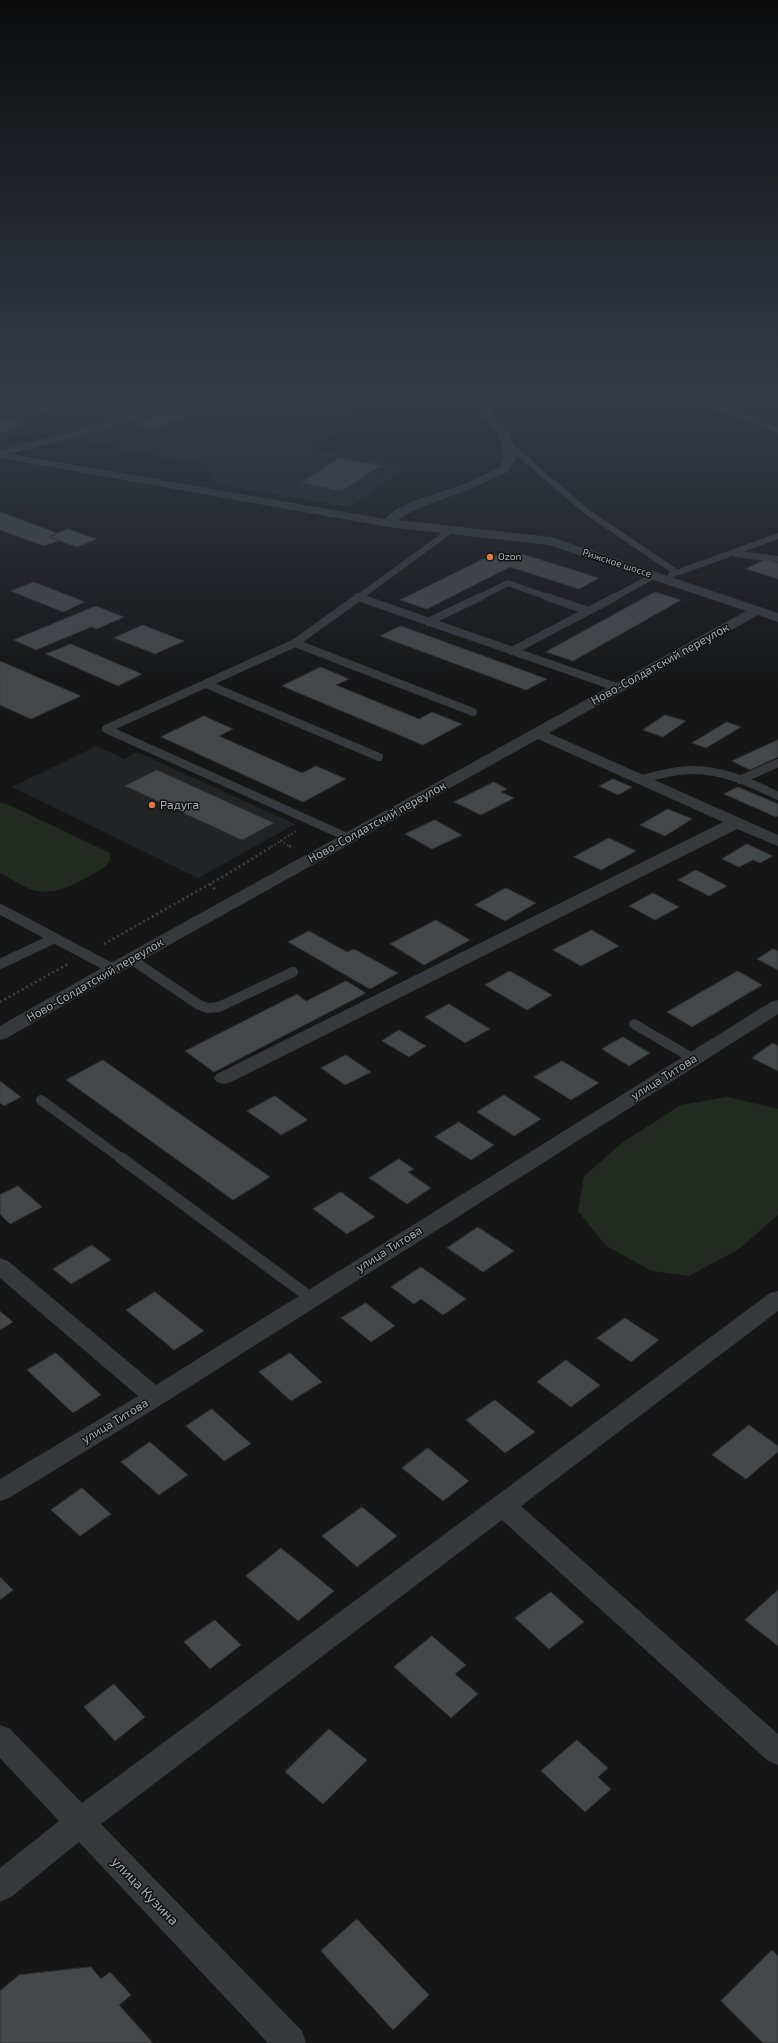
<!DOCTYPE html>
<meta charset="utf-8">
<style>
body{margin:0}
canvas{display:block;background:#161617}
</style>
<canvas width="778" height="2043"></canvas>
<script>
const ctx = document.querySelector('canvas').getContext('2d');
ctx.lineJoin = 'round';
function fillPath(path, color) { ctx.fillStyle = color; ctx.fill(path, 'evenodd'); }
function trace(path, color, width, dash) { ctx.strokeStyle = color; ctx.lineWidth = width; ctx.lineCap = dash ? 'butt' : 'round'; ctx.setLineDash(dash || []); ctx.stroke(path); }
function label(font, color, halo, rows, align = 'center') {
  ctx.font = font + ' "Exo 2",sans-serif'; ctx.lineWidth = 3; ctx.setLineDash([]); ctx.textBaseline = 'middle'; ctx.strokeStyle = halo; ctx.fillStyle = color; for (const [text, x, y, turn = 0] of rows) {
    ctx.save(); ctx.translate(x, y); ctx.rotate((+turn || 0) * Math.PI / 180); ctx.textAlign = isNaN(turn) ? turn : align; if (halo) ctx.strokeText(text, 0, 0); ctx.fillText(text, 0, 0); ctx.restore();
  }
}
fillPath(new Path2D(`
 M0,398h373l-59,52 94,16 -58,41 -135,-23 -8,-19 -172,-33 -35,9z
 M97,746l27,13 13,-7 158,72 -97,54 -186,-91z`), '#222324');
fillPath(new Path2D(`
 M0,803l7,1 103,49v8l-5,6c-22,12 -49,32 -75,22 -10,-4 -20,-11 -30,-16z
 M727,1097l51,12v106l-39,34 -50,27 -37,-5 -46,-25 -28,-35 6,-35 39,-34 58,-37z`), '#232a22');
const building = new Path2D(`
 M0,398h23l-11,4z
 M65,398h29l-42,16 -17,-4z
 M239,407l19,3 -9,6 -20,-3z
 M167,412l18,5 -31,12 -18,-5z
 M5,419l18,5 -23,9v-12z
 M340,458l40,8 -38,25 -41,-8z
 M0,512l57,21 -8,4 10,4 -15,5 -44,-16z
 M68,529l29,10 -20,8 -28,-10z
 M522,554l77,24 -20,11 -69,-22 -83,42 -27,-9 89,-44z
 M766,559l12,4v16l-32,-10z
 M34,582l51,20 -22,10 -52,-21z
 M655,592l26,8 -108,61 -27,-9z
 M96,606l28,11 -27,12 -6,-2 -55,23 -22,-10z
 M143,625l41,16 -29,13 -41,-16z
 M401,626l146,53 -21,11 -146,-54z
 M71,644l71,30 -24,12 -72,-32z
 M0,661l81,35 -50,23 -31,-14z
 M321,667l28,12 -13,6 83,34 13,-7 30,12 -39,21 -141,-59z
 M665,715l21,6 -23,16 -20,-7z
 M204,716l29,13 -14,7 83,37 14,-7 30,13 -43,23 -142,-65z
 M727,722l14,5 -35,21 -14,-5z
 M778,740v17l-28,13 -18,-9z
 M157,770l117,53 -32,17 -117,-54z
 M613,779l19,8 -14,8 -19,-9z
 M494,782l13,7 -6,3 13,6 -33,17 -27,-13z
 M738,787l40,17v12l-2,1 -52,-23z
 M668,809l24,10 -27,17 -25,-11z
 M435,820l27,15 -30,14 -27,-15z
 M609,838l27,13 -35,19 -27,-13z
 M747,844l26,12 -13,7 -7,-3 -14,7 -17,-8z
 M696,870l31,16 -18,10 -31,-16z
 M506,888l30,15 -31,18 -30,-16z
 M653,893l26,14 -24,13 -26,-14z
 M436,920l34,20 -46,25 -34,-21z
 M592,930l27,16 -38,20 -28,-16z
 M309,931l38,21 7,-3 44,24 -28,16 -82,-47z
 M773,949l5,2v19l-21,-11z
 M510,971l42,24 -25,15 -42,-25z
 M738,971l24,14 -70,42 -25,-15z
 M346,981l20,12 -152,79 -29,-21 112,-57 9,7z
 M449,1004l41,25 -25,14 -40,-26z
 M399,1030l27,16 -17,11 -27,-16z
 M623,1037l27,16 -21,13 -27,-17z
 M773,1043l5,3v25l-26,-13z
 M346,1055l25,17 -26,13 -24,-17z
 M103,1060l167,117 -37,23 -167,-120z
 M562,1061l37,22 -28,17 -37,-23z
 M0,1081l21,16 -17,9 -4,-3z
 M504,1095l37,24 -27,17 -37,-24z
 M275,1096l33,24 -27,15 -34,-24z
 M459,1122l35,23 -23,15 -36,-23z
 M399,1159l15,10 -6,3 23,16 -24,16 -38,-26z
 M18,1186l24,21 -32,17 -10,-10v-19z
 M341,1192l34,25 -28,17 -34,-25z
 M478,1227l36,24 -31,21 -36,-24z
 M92,1245l19,15 -40,24 -18,-15z
 M421,1267l45,32 -23,16 -22,-16 -7,5 -23,-17z
 M155,1292l49,39 -30,19 -48,-40z
 M366,1303l29,23 -24,16 -30,-24z
 M0,1311l13,11 -13,8z
 M625,1318l34,22 -28,22 -34,-24z
 M56,1353l45,42 -28,18 -46,-43z
 M290,1353l32,29 -31,19 -32,-29z
 M566,1360l34,25 -29,22 -34,-25z
 M495,1400l40,32 -30,21 -39,-33z
 M212,1409l39,35 -27,17 -38,-35z
 M749,1425l29,21v6l-32,27 -34,-24z
 M150,1442l38,33 -29,20 -38,-33z
 M428,1448l41,33 -26,20 -41,-33z
 M82,1488l29,26 -31,22 -29,-26z
 M362,1507l35,29 -40,31 -35,-31z
 M281,1548l53,43 -36,30 -52,-45z
 M0,1577l13,13 -13,10z
 M778,1590v56l-33,-26z
 M551,1592l33,30 -35,27 -34,-31z
 M215,1620l26,25 -31,24 -26,-27z
 M432,1636l34,29 -11,9 23,20 -27,24 -57,-51z
 M114,1684l31,33 -30,24 -31,-34z
 M329,1729l38,31 -44,44 -38,-32z
 M577,1740l31,28 -10,9 13,12 -26,23 -44,-41z
 M357,1919l72,76 -36,35 -72,-79z
 M772,1950l6,6v87h-15l-42,-42z
 M91,1967l10,12 9,-7 21,23 -12,10 34,38h-153v-52l19,-16z`);
fillPath(building, '#45484a');
trace(building, '#303133', 1);
trace(new Path2D(`
 M280,841l11,6
 M271,847l25,-16`), '#3d4143', 2, [1.5, 2.5]);
trace(new Path2D(`
 M289,846l5,2
 M210,884l7,7
 M104,944l125,-71 44,-27
 M0,1002l68,-38`), '#3d4143', 2.5, [2, 3]);
trace(new Path2D(`
 M692,398l86,32
 M508,444l79,68 89,60
 M0,453l106,-27 82,-28
 M736,554l42,5
 M671,575l107,-39
 M358,597l1,1
 M358,598l92,-67
 M478,598l30,-15 42,15
 M613,598l42,-23`), '#37393c', 6);
trace(new Path2D(`
 M358,597l261,91
 M547,597l42,14
 M428,622l52,-25
 M295,643l178,69
 M512,651l103,-54
 M206,684l173,73
 M641,779c17,-4 34,-9 52,-9 30,0 59,13 85,26
 M740,780l38,-17
 M349,838l-243,-109 189,-86 64,-46`), '#37393c', 8);
trace(new Path2D(`
 M0,909l113,60
 M131,959l68,46 9,3 11,-1 74,-35
 M0,964l55,-26
 M634,1024l60,35
 M41,1100l81,59`), '#37393c', 10);
trace(new Path2D(`
 M121,1158l190,140`), '#37393c', 12);
fillPath(new Path2D(`
 M476,398h10l7,18 14,15 7,13 2,15 -7,12 -34,16 -53,20 -19,9 -5,4 153,17 227,76v9l-20,-7 -209,118 229,102v11l-41,-17 -506,253 -7,2 -7,-2 -3,-4 3,-4 506,-252 -185,-83 -419,234 -112,65 -7,2v-14l107,-61 639,-354 -197,-66 -161,-18 -388,-69v-6l385,67 10,-9 19,-9 53,-18 33,-16 4,-8 -2,-15 -4,-10 -15,-17z
 M778,1000v14l-614,389 -155,95 -9,3v-22l138,-83 -138,-118v-20l8,3 148,124 615,-383z
 M778,1291v20l-257,195 257,228v31l-10,-4 -266,-241 -401,304 201,207 4,12h-38l-189,-201 -68,55 -11,5v-34l59,-47 -59,-63v-33l10,4 72,74 688,-510z`), '#37393c');
const sky = ctx.createLinearGradient(0, 0, 0, 684);
sky.addColorStop(0, '#0c0c0d');
sky.addColorStop(0.58, '#363c47');
sky.addColorStop(1, '#363c4700');
ctx.fillStyle = sky;
ctx.fillRect(0, 0, 778, 684);
for (const [x, y, r, color] of [
 [490,557,4,"#e37942"],
 [152,805,4,"#e37942"]
]) { const dot = new Path2D(); dot.arc(x, y, r, 0, 2 * Math.PI); ctx.fillStyle = color; ctx.fill(dot); trace(dot, '#111112', 1.5); }
label('10px', '#a9b1b6', '#111112', [
 ["Ozon",498,557]
], 'left');
label('10px', '#a9b1b6', '#111112', [
 ["Рижское шоссе",617,563,18]
]);
label('12px', '#a9b1b6', '#111112', [
 ["Ново-Солдатский переулок",660,664,-29],
 ["Ново-Солдатский переулок",377,822,-29],
 ["Ново-Солдатский переулок",95,980,-30],
 ["улица Титова",664,1077,-32],
 ["улица Титова",389,1249,-32],
 ["улица Титова",115,1421,-31]
]);
label('12px', '#a9b1b6', '#111112', [
 ["Радуга",160,805]
], 'left');
label('14px', '#a9b1b6', '#111112', [
 ["улица Кузина",145,1891,46]
]);
</script>
